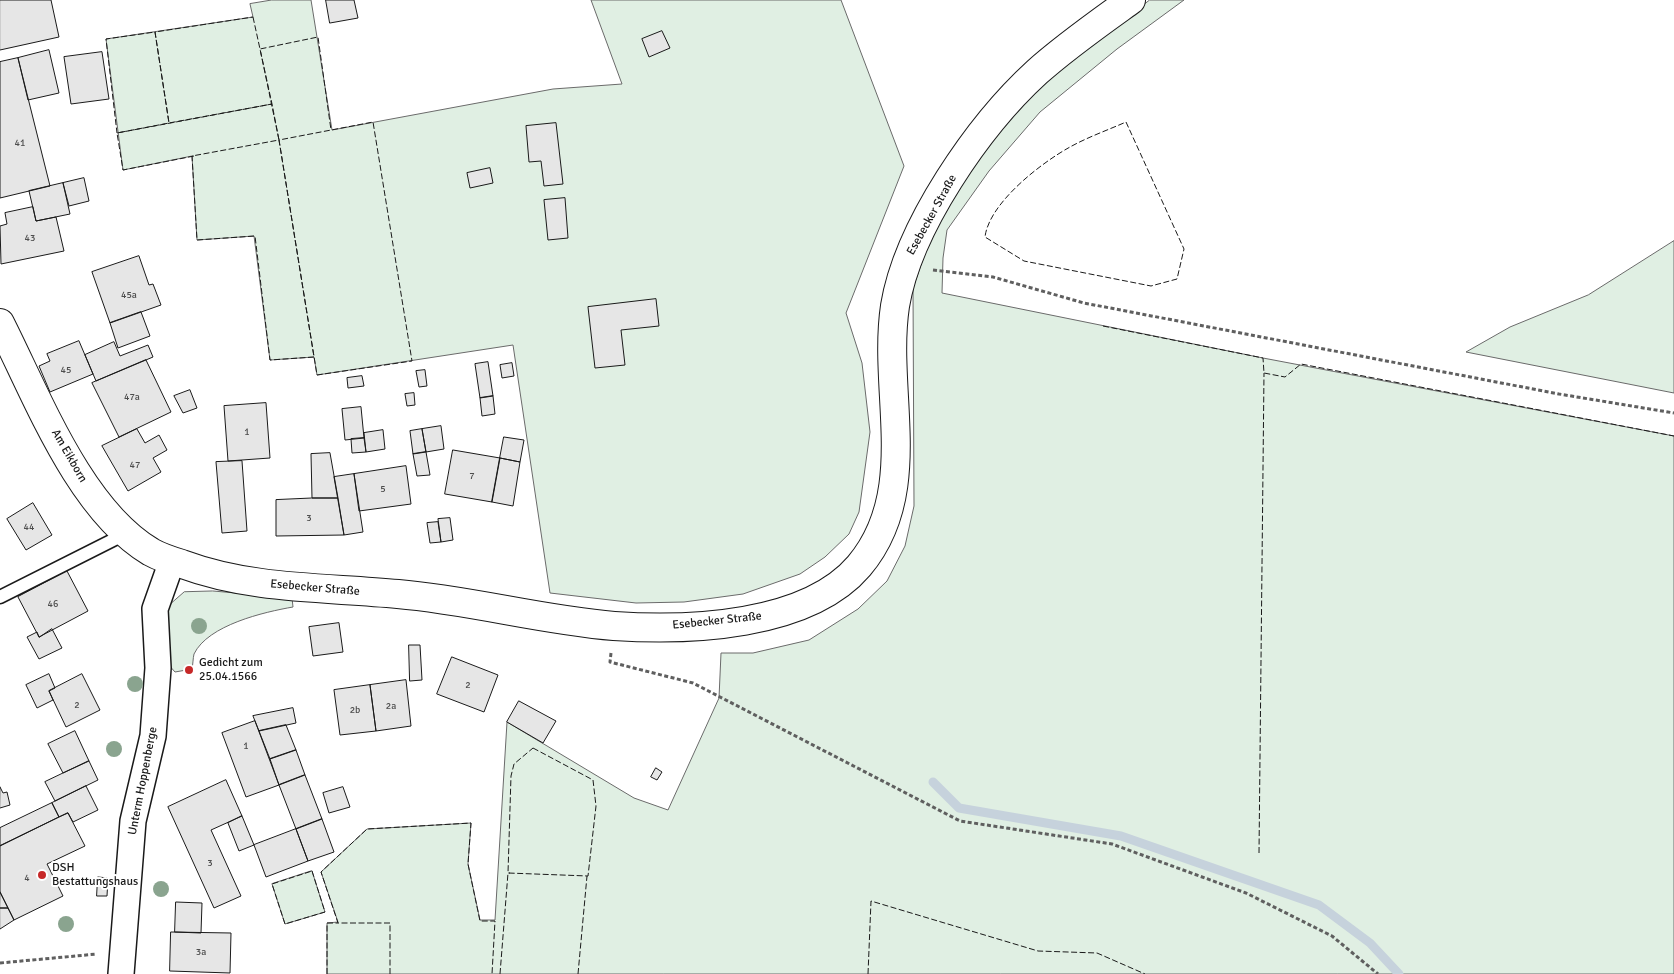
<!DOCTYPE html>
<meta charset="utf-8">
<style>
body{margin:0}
canvas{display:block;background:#fff}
</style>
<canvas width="1674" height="974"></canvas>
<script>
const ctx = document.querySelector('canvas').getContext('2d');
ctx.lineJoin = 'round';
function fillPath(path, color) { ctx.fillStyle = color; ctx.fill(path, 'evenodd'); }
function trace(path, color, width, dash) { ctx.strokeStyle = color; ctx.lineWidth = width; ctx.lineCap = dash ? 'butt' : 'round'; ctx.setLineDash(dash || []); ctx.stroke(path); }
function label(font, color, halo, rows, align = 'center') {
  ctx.font = font + ' Signika,sans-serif'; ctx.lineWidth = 4; ctx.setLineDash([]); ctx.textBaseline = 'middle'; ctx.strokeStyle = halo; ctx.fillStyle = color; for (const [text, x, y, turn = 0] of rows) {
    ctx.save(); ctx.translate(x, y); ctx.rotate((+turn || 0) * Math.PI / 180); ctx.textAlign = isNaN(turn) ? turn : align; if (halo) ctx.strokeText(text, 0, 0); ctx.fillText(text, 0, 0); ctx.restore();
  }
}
const green = new Path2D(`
 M272,0h39l21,130 221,-41 69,-5 -31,-84h250l63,166 -58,147 16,50 8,69 -11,80 -10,22 -24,23 -25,17 -57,20 -59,8 -48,1 -86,-10 -37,-248 -196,30 -3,-18 -44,3 -16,-124 -57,4 -5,-84 -69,14 -17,-131 147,-22 -3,-13z
 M1150,0h34l-67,49 -77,63 -51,59 -42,59 -4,28 -1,35 321,65 411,78v538h-1347v-51l11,-1 -17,-50 46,-43 104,-6 -3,41 12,56h15l12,-198 127,76 34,12 51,-112 2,-45h32l56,-13 49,-31 29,-28 18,-35 9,-40 -1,-218 14,-41 22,-43 24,-38 27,-36 23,-26 29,-28z
 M1674,241v152l-208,-41 44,-25 78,-32z
 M213,591l79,7 1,9c-29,5 -85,18 -99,47 -1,4 -1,10 -2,15l-17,3 -8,-9 -2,-34 3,-23 16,-14z
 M312,871l13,41 -40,12 -13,-40z`);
fillPath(green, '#e0efe3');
trace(green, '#6a6a6a', 1);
trace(new Path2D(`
 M933,782l26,26 162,28 198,69 51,38 29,31`), '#c6d2dc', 9);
const building = new Path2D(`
 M0,0h51l8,37 -59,13z
 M326,0h28l4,18 -28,5z
 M662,31l8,17 -21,9 -7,-18z
 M49,50l10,43 -31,7 -10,-42z
 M102,52l7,47 -38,5 -7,-47z
 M18,58l32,128 -50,12v-136z
 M556,123l7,61 -19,2 -3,-25 -12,1 -3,-36z
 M490,168l3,15 -23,5 -3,-15z
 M84,178l5,23 -20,5 -6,-23z
 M63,183l7,31 -34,7 -7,-30z
 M565,198l3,40 -20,2 -4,-40z
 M33,207l3,14 20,-4 8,34 -63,13 -1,-38 7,-2 -2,-11z
 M139,256l10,29 4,-1 8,21 -51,18 -18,-51z
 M656,299l3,27 -38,4 4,35 -30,3 -7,-61z
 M141,312l9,24 -32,12 -8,-25z
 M79,341l14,33 -43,18 -11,-26 11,-5 -3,-7z
 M114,342l6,14 28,-11 5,12 -57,24 -11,-26z
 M146,360l25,52 -52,25 -27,-54z
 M488,362l5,34 -13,2 -5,-34z
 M512,363l2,13 -12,2 -2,-13z
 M425,370l2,16 -8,1 -3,-16z
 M362,376l2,10 -16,2 -1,-10z
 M190,390l7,18 -14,5 -9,-17z
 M414,393l1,12 -8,1 -2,-12z
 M493,396l2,18 -13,2 -2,-18z
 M266,403l4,55 -42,3 -4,-55z
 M361,407l3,31 -19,2 -3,-31z
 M441,426l3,23 -18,3 -4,-23z
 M137,429l8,14 14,-8 8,15 -14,8 8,14 -33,19 -26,-45z
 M422,429l4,23 -13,2 -3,-23z
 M383,430l2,19 -19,3 -2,-19z
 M504,437l20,3 -4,22 -20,-4z
 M364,438l2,14 -14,1 -1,-14z
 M453,450l47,8 -8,44 -47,-8z
 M426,452l4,23 -13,1 -4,-22z
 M330,453l8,45h-26l-1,-44z
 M500,458l20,4 -7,44 -21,-4z
 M242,461l5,70 -25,2 -6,-71z
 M406,466l5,38 -52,7 -5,-37z
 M354,474l9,58 -19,3 -10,-58z
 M312,498h26l6,37 -68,1v-36z
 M33,503l19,32 -26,15 -19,-31z
 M450,518l3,22 -12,2 -3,-23z
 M438,522l3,20 -11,1 -3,-20z
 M67,571l21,40 -49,26 -21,-40z
 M339,623l4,29 -30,4 -4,-29z
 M52,629l10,19 -23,11 -12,-22 10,-5 2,5z
 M409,645h11l2,35 -12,1z
 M452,657l46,18 -14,37 -47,-18z
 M49,674l6,14 -6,3 4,9 -16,8 -11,-23z
 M82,674l18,36 -34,17 -17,-36z
 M406,680l5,46 -35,5 -6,-46z
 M370,685l6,46 -36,4 -6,-45z
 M519,701l37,20 -13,22 -36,-21z
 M293,708l3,15 -37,8 -6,-15z
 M255,721l24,64 -33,12 -24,-64z
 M286,725l10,25 -26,9 -11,-28z
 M75,731l14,30 -26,12 -15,-29z
 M296,750l9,25 -26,10 -9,-26z
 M89,761l9,19 -43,21 -10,-19z
 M656,768l6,4 -5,8 -6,-3z
 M305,775l17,44 -26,10 -17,-44z
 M226,780l16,36 -31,14 30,66 -27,12 -46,-101z
 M86,786l12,24 -25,12 -5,-9 -9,4 -7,-14z
 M0,787l3,6 4,-1 3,13 -10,3z
 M343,787l7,20 -21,6 -6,-20z
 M52,803l7,14 -59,29v-18z
 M68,813l17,33 -38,18 16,32 -49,24 -14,-28v-46z
 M242,816l12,29 -15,6 -11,-28z
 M322,819l12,33 -26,9 -12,-32z
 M296,829l12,32 -42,16 -12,-32z
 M98,877l10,1 -1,18h-10z
 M0,892l8,16h-8z
 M176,902l26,1 -1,30 -26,-1z
 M0,908h8l6,12 -14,9z
 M171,932l60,1 -1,40 -60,-2z`);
fillPath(building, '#e6e6e6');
trace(building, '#1a1a1a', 1);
const lane = new Path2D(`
 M0,597l127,-64`);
const street = new Path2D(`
 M121,974l12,-153 20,-85 5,-68 -3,-59 17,-48`);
const secondary = new Path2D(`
 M0,323c37,73 79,186 151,229 9,5 21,9 31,12 70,26 143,23 216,30 72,6 143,26 216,32 74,5 193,1 245,-60 63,-75 23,-173 36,-260 13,-79 84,-181 142,-234 29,-26 62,-49 94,-72`);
trace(lane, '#1a1a1a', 15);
trace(street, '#1a1a1a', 28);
trace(secondary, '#1a1a1a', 30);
trace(new Path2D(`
 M933,270l60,7 91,26 475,91 115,19
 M611,653l-1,9 83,21 267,138 152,23 134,49 86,43 46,38
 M0,963l97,-9`), '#5f5f5f', 3, [4, 2.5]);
trace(lane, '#fff', 12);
trace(street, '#fff', 25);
trace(secondary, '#fff', 28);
trace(new Path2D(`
 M253,17l19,87 -103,19 -14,-91z
 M155,32l14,91 -52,10 -11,-94z
 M1126,122l58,127 -7,30 -26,7 -127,-25 -39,-24c4,-34 56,-74 85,-90 18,-10 38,-17 56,-25z
 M279,140l-19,-91 58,-12 13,93
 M194,156l-71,14 -6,-37 155,-29 7,36
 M1103,326l160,32 1,15 21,4 16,-13 373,72
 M314,357l-44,3 -15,-124 -58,4 -5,-84 87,-16 38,235 95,-14 -39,-239 -94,18 35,217
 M533,748l60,32 3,26 -8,70 -80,-3 3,-97 3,-12z
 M1259,853l5,-480
 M312,871l13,41 -40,12 -13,-40z
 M327,974v-51h11
 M390,974v-51h-52l-17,-51 46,-43 104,-6 -3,41 12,57h15l-3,53
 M500,974l8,-101h2
 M578,974l9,-98
 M868,974l3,-73 167,50 59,2 48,21`), '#1a1a1a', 1, [6, 2.5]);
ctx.fillStyle = '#8aa48f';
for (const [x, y] of [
 [199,626],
 [135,684],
 [114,749],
 [161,889],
 [66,924]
]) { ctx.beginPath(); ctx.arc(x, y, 8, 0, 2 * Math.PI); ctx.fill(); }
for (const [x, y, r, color] of [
 [189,670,5,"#c62828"],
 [42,875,5,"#c62828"]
]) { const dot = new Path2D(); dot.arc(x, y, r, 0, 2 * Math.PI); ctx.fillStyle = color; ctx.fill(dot); trace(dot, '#fff', 2); }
label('10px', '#4d4d4d', null, [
 ["41",20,143],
 ["43",30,238],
 ["45a",129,295],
 ["45",66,370],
 ["47a",132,397],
 ["1",247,432],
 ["47",135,465],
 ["7",472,476],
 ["5",383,489],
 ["3",309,518],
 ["44",29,527],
 ["46",53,604],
 ["2",468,685],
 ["2",77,705],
 ["2a",391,706],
 ["2b",355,710],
 ["1",246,746],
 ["3",210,863],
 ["4",27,878],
 ["3a",201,952]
]);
label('12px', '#1a1a1a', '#fff', [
 ["Esebecker Straße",932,215,-61],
 ["Am Eikborn",69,456,60],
 ["Esebecker Straße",315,588,5],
 ["Esebecker Straße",717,621,-6],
 ["Unterm Hoppenberge",143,781,-79]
]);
label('12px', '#1a1a1a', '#fff', [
 ["Gedicht zum",199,663],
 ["25.04.1566",199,677],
 ["DSH",52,868],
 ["Bestattungshaus",52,882]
], 'left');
</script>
